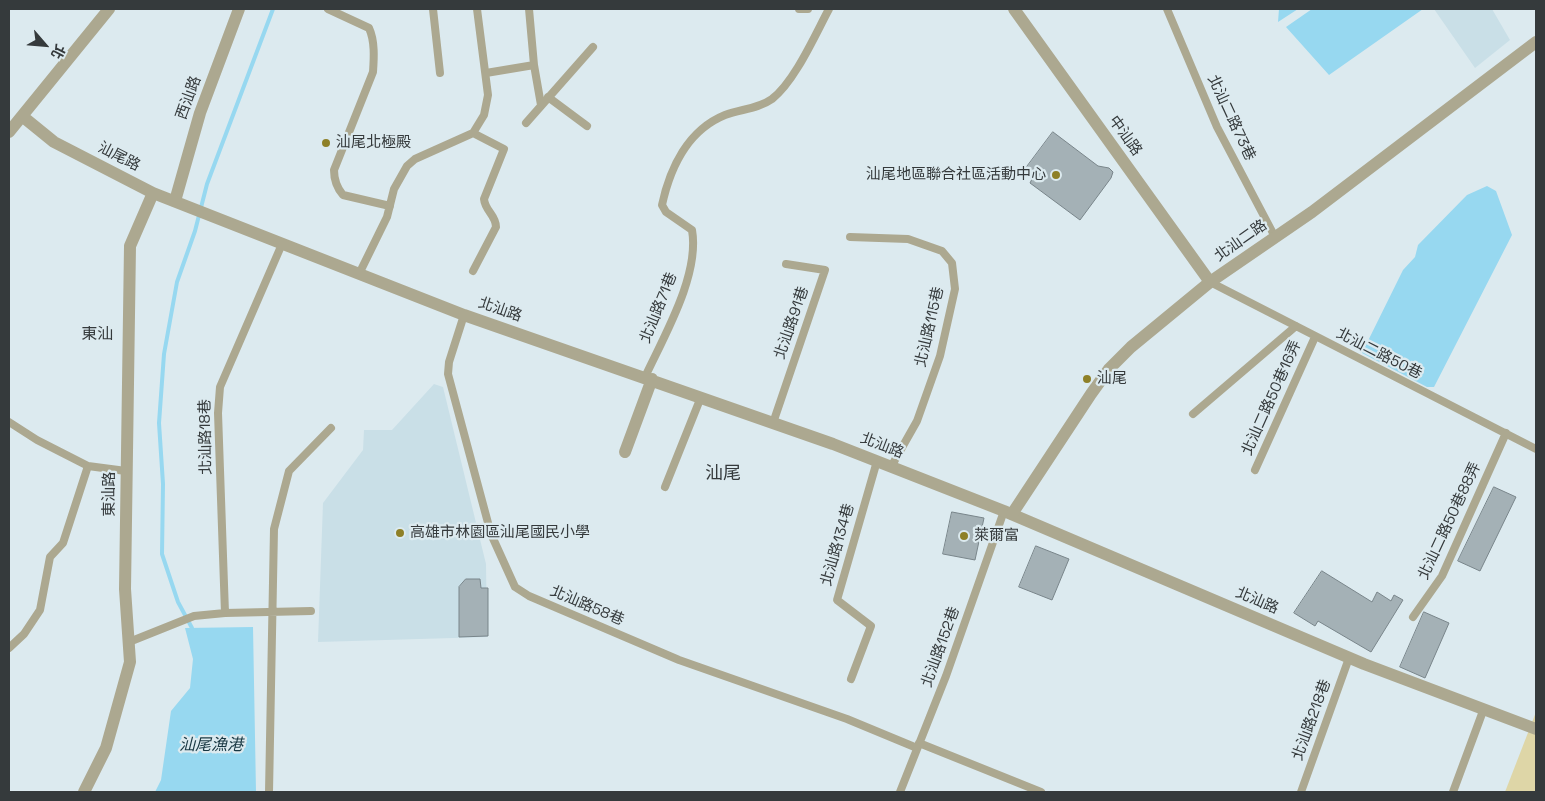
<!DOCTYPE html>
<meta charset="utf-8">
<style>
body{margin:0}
#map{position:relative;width:1545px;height:801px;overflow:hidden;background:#dceaef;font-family:"Space Grotesk","Noto Sans TC",sans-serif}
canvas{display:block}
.frame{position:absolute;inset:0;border:10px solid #353a3c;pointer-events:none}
.north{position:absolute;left:20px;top:20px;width:50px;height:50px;-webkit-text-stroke:4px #dceaef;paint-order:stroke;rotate:117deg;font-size:14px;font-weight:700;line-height:20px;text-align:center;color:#353a3c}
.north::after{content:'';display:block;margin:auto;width:18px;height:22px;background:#353a3c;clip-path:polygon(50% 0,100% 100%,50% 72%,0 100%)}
</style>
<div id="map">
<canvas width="1545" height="801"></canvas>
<div class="frame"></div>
<div class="north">北</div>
</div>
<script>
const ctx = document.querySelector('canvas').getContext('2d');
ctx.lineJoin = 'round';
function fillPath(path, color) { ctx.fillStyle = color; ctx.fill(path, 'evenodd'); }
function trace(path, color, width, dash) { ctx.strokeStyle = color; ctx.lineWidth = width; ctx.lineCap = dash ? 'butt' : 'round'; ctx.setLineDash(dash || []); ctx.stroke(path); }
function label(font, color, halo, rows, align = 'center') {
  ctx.font = font + ' "Space Grotesk","Noto Sans TC",sans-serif'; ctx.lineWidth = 4.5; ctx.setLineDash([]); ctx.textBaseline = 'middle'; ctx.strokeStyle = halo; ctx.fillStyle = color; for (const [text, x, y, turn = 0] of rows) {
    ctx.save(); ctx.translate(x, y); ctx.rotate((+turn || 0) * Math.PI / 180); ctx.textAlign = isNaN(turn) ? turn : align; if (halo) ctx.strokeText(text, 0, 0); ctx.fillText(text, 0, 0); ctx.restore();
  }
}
fillPath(new Path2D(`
 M1434,9h58l18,31 -35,28z
 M434,384l9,3 43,177 1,73 -169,5 5,-139 40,-53 1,-20h28z`), '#c9dfe7');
fillPath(new Path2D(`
 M1536,712v80h-31z`), '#ded6a7');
fillPath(new Path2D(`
 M1279,9h19l-20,13z
 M1312,9h111l-94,66 -43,-48z
 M1487,186l9,5 16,44 -78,152h-7l-65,-34 41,-83 12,-13 3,-12 49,-50z
 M253,627l3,165h-101l6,-12 10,-69 19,-23 3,-29 -8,-31z`), '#97d8f0');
trace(new Path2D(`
 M192,628l-14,-26 -16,-48 1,-70 -4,-61 5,-69 13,-72 18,-51 12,-47 66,-175`), '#97d8f0', 4);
const building = new Path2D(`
 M1053,132l45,34 11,2 4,4 -2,6 -31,42 -50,-37 2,-4 -9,-7z
 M1494,487l22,10 -36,74 -22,-10z
 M952,512l32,6 -9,42 -32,-6z
 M1036,546l33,13 -17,41 -33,-13z
 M1322,571l50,31 5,-10 14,9 3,-6 9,5 -32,52 -53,-31 -3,5 -21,-13z
 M466,579h14l1,9h7v48l-29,1v-50z
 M1424,612l25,11 -24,55 -25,-11z`);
fillPath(building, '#a4b1b6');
trace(building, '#79858a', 1);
trace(new Path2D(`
 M328,9l41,19c6,13 5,30 4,44l-39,98c0,10 3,18 9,25l47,11
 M433,9l7,64
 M529,9l5,56 7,40
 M799,9h9
 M1167,9l50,118 58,110
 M486,73l48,-8
 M548,97l39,29
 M526,123l67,-76
 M473,133l31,16 -20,50c1,12 12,16 12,28l-23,44
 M850,237l58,2 34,12 10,12 3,26 -15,67 -23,65 -26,46
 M359,274l28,-57 7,-28 13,-23 8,-7 58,-26 11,-18 4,-20 -11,-86
 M1210,282l326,167
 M464,315l-15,47 -1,12 43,160 24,53 14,9 150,64 168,59 70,29
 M645,377c19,-41 55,-102 47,-147l-26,-18 -4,-7c8,-37 26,-75 63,-90 16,-6 33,-6 47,-16 23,-18 43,-64 57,-90
 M1193,414l103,-88
 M9,422l28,18 51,26 38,5
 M773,423l52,-153 -39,-6
 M1255,470l60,-133
 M665,487l36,-90
 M225,613l-7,-200 2,-26 62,-143
 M1413,617l29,-41 64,-143
 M129,642l65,-26 31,-3 86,-2
 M9,648l15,-14 16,-24 10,-53 13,-14 25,-77
 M851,679l20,-53 -34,-26 40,-139
 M919,743l122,49
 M269,792l5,-263 15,-58 42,-43
 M900,792l46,-116 58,-165
 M1301,792l48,-134
 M1453,792l30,-81`), '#aca890', 8);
trace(new Path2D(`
 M1014,9l196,273
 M22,116l32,26 99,51 311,122 369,129 171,67 360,153 172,65
 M9,132l100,-123
 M175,201l25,-88 39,-104
 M625,452l27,-73
 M84,792l22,-44 24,-86 -5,-73 5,-343 23,-53`), '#aca890', 12);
trace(new Path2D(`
 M1012,514l79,-120 18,-25 22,-22 79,-65 102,-70 224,-170`), '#aca890', 12);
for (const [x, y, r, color] of [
 [326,143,5,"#8e8027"],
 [1056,175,5,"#8e8027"],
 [1087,379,5,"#8e8027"],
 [400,533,5,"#8e8027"],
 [964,536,5,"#8e8027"]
]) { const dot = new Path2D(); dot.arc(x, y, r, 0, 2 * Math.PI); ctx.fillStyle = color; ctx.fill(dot); trace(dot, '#dceaef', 2); }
label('15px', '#353a3c', '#dceaef', [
 ["西汕路",189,98,-70],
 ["北汕二路73巷",1231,118,65],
 ["中汕路",1125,136,54],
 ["汕尾路",119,157,27],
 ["北汕二路",1241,241,-35],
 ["北汕路71巷",659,308,-68],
 ["北汕路",500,310,19],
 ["北汕路91巷",792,323,-71],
 ["北汕路115巷",930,327,-77],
 ["北汕二路50巷",1379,354,27],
 ["北汕二路50巷16弄",1272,398,-66],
 ["北汕路18巷",206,437,-91],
 ["北汕路",882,446,21],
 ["東汕路",110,494,-90],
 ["北汕二路50巷88弄",1450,521,-65],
 ["北汕路134巷",838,545,-74],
 ["北汕路",1257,601,23],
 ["北汕路58巷",587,606,23],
 ["北汕路152巷",941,647,-70],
 ["北汕路218巷",1312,720,-70]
]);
label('15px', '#353a3c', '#dceaef', [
 ["汕尾北極殿",336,143],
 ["汕尾地區聯合社區活動中心",1046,175,"right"],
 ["汕尾",1097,379],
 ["高雄市林園區汕尾國民小學",410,533],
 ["萊爾富",974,536]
], 'left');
label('16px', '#353a3c', '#dceaef', [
 ["東汕",97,335]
]);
label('italic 16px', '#173641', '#dceaef', [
 ["汕尾漁港",211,746]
]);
label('18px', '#353a3c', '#dceaef', [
 ["汕尾",723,474]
]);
</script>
